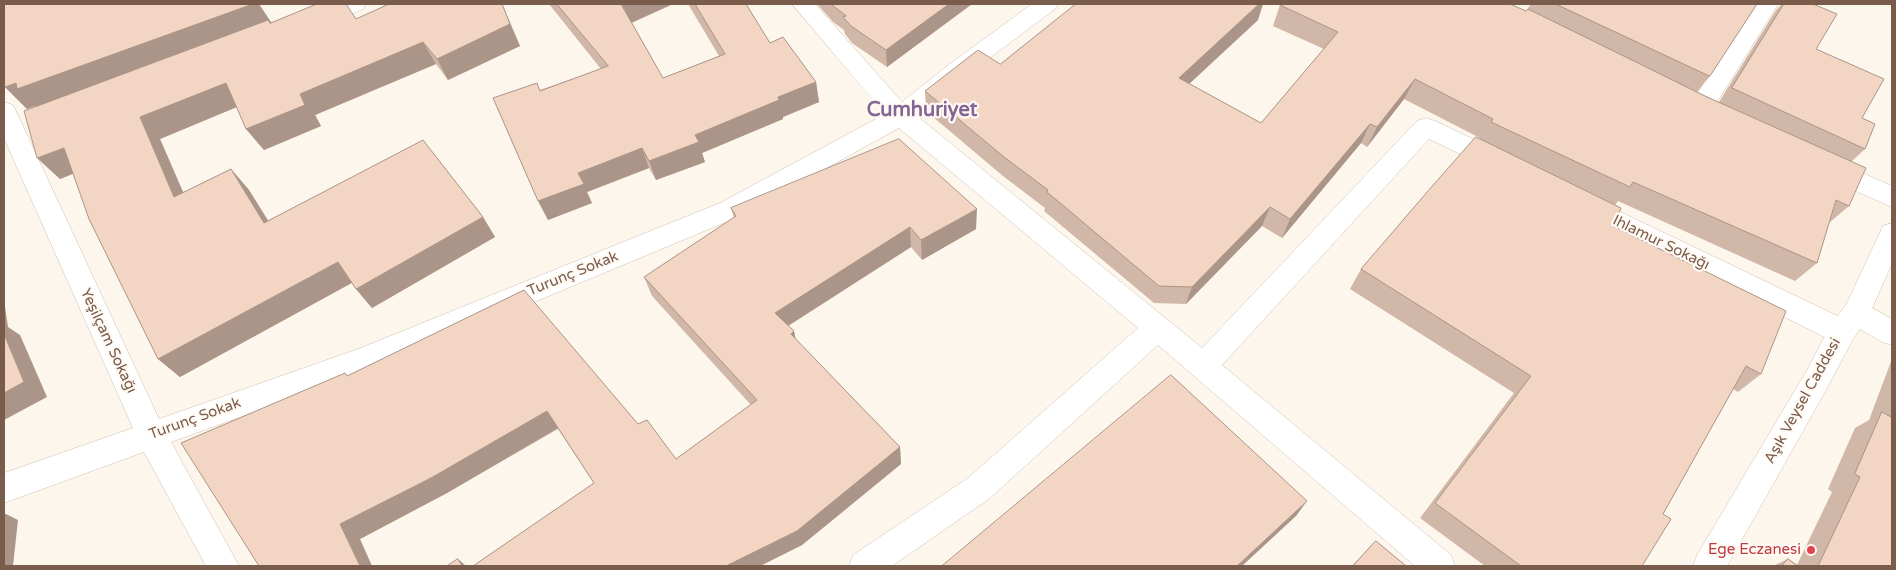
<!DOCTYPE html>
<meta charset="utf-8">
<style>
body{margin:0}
#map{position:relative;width:1896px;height:570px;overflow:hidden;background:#fdf6ec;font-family:"Varela Round",sans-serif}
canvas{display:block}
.frame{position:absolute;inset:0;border:5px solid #7a5c4d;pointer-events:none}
</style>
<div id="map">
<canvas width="1896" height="570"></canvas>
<div class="frame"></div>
</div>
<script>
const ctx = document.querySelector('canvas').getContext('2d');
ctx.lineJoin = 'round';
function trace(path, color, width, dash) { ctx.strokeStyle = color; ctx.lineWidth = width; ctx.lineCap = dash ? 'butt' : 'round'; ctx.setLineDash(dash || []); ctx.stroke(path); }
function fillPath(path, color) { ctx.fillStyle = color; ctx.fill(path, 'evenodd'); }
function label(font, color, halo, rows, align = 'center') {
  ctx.font = font + ' "Varela Round",sans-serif'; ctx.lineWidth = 4.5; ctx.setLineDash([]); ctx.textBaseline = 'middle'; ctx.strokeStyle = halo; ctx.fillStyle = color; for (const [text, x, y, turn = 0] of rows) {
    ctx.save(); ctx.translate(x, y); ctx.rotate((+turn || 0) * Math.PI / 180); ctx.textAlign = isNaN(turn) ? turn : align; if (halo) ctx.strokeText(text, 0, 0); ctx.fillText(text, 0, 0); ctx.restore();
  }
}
const minor = new Path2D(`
 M333,4h33l-3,5c-17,7 -40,20 -57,16l-3,-6 3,-6z
 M792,4h23l87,98 45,-36 85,-62h26l-3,5 -92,69 -46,38 285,232 215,-227 9,-3 9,3 74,35 4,7 -4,7 -9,3 -71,-34 -207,226 229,190 4,11h-40l-257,-221 -168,153 -98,68h-43l4,-11 115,-77 170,-150 -239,-200 -161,89 -362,151 -205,74 68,124h-33l-62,-114 -140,51v-30l129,-45 -129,-290v-36l9,3 3,6 143,308 199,-70 362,-146 165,-89z
 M1756,4h22l-69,111 -9,3 -9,-3 -3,-6 3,-6z
 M1826,157l66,29v21l-75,-33 -4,-7 4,-7z
 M1581,193l265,127 -4,-7 4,-8c17,-6 31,6 46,14v26l-10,-3 -29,-17 3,7 -4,9 -10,3 -10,-3 -260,-131 -4,-7 4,-7z`);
const secondary = new Path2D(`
 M1892,223v40l-22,50 -18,28 -26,49 -99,176h-34l4,-11 109,-183 26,-49 14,-18 37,-79z`);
trace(minor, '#d1beb0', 1);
trace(secondary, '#d6c0b0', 1);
fillPath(minor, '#fff');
fillPath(secondary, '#fff');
fillPath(new Path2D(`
 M4,4h255l12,18 85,-3 146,-15 18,42 -72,34 -12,-16 -121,51 6,11 -57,24 -18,-21 -9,-22 -77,32 23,54 48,-24 18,21 19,30 215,-3 12,20 -123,71 -16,-19 -4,-6 -172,94 -22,-18 -85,-185 -13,5 -24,-72 -1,-1 -8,3 -22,-22z
 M549,4h124l-41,19 31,55 56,-22 -31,-52h58l24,39 46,39 3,20 -36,15v2l-81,34 3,9 -49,18 -7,-12 -62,24 5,11 -44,17 -8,-130 61,-21z
 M817,4h155l-85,63 -35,-24 -7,-9 -1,-4 -11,-8z
 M1531,4h226l-47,72 -13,16 22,10 57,-92 6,-6h31l3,45 46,69 3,31 -14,13 -2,44 -20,17 -12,40 -22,18 -177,-80 -3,4 -2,21 148,148 -23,18 -5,-3 -70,125 -21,52h-157l-65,-48 94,-125 -164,-104 11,-20 119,-131 -76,-39 -37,48 -6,-4 -79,95 -20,-12 -76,78 -32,-1 -110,-92 1,-3 -42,-32 -77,-65 -1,-20 75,-27 258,-44 -69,64 72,39 63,-74 -51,-23 7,-21 246,6z
 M731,208l245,21 -54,31 -11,-13 -123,79 6,5 1,8 105,108 1,17 -99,81 -42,21h-287l121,-83 -36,-54 -111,64 -87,46 -101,27 89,-190 290,48 38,35 75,-54 -99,-109 -8,-19 90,-59z
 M1892,359v207h-119l15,-7 9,6 35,-73 -4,-3 27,-61 14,-8z
 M1376,541l30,25h-54z`), '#d1b7a8');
fillPath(new Path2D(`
 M253,4h6l13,20 -232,87 -5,-5 -8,3 -22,-22z
 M502,4l18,42 -72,34 -11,-21z
 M621,4h52l-45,20z
 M949,4h23l-85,63 -1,-17z
 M1259,4h4l-5,16 -84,78 5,-20z
 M423,42l13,22 -121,51 6,11 -57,24 -18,-21 54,-35z
 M1415,79l-11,20 -37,48 10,-20z
 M816,82l3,20 -36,15v2l-81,34 3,9 -49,18 -7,-19 46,-26 83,-38z
 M226,83l18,21 -84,35 34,78 -20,-20 -34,-80z
 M1370,124l-9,19 -79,95 8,-19z
 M64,148l22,20 -26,11 -23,-21z
 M642,148l7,20 -62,24 5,11 -44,17 -10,-19 40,-28z
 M231,169l18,21 32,52 -17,-19z
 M1270,207l-8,19 -76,78 6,-17z
 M977,209l-1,20 -54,31 -1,-20z
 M483,217l12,20 -123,71 -16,-19z
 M910,227l1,20 -131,84 -5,-18z
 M338,262l17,19 -175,96 -22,-18z
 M4,300l4,27 12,8 27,62 -43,23z
 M794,331l4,19 -7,-16z
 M547,411l11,17 -111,65 -87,46 12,27h-12l-20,-42z
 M900,447l1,17 -99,81 -42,21h-34z
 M1307,501l-11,15 -54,50h-5z
 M4,513l14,7 -5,46h-9z
 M458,559l8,7h-4z`), '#aa9588');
const building = new Path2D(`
 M4,4h249l-236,85 -1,-6 -11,4 -1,-2z
 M317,4h29l10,15 33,-15h113l8,20 -73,35 -14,-17 -123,52 5,11 -59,24 -20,-46 -86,34 34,80 57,-28 33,54 159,-83 60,77 -127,72 -18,-27 -180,97 -69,-140 -25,-71 -27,10 -13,-47 244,-91 2,3z
 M557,4h65h-1l42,74 62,-24 -30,-50h51l24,39 13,-6 33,45 -38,15 1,3 -84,35 4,7 -50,19 -7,-13 -64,25 6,11 -46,17 -45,-103 44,-15 3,8 68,-25z
 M831,4h118l-63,46 -35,-24 -8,-9 3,-1z
 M1076,4h183l-80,74 82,45 77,-91 -58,-27 1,-1h229l16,7 2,-2 179,88 159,71 -17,38 -13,-6 -19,63 -184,-81 -3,5 -139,-65 2,-3 -78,-40 -38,48 -7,-3 -80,95 -20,-12 -78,80 -33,-1 -112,-94 1,-2 -44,-33 -79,-66 53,-41 22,14z
 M1556,4h201l-47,72z
 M1784,4h29l24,10 -21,35 68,30 -22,39 13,6 -10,25 -133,-61z
 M1476,137l145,71 -8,18 173,85 -25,63 -15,-8 -83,148 8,5 -29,47h-121l-86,-63 96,-127 -170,-107 67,-78z
 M899,139l78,70 -56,31 -11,-13 -135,86 19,18 -3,3 109,113 -103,84 -71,35h-253l121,-83 -47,-72 -116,67 -91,46 20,42h-101l-78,-123 164,-70 2,3 177,-86 114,134 9,-4 29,39 81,-59 -113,-123 92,-61 -5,-8z
 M4,334l20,48 -20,11z
 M1171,375l136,126 -70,65h-295z
 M1882,412l9,5 1,-3v152h-74l42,-89 -5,-3z
 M1376,541l30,25h-53z
 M458,559l4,7h-15z
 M1788,559l10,7h-16z`);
fillPath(building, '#f3d5c3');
trace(building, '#aa9588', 1);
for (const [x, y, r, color] of [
 [1811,550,5,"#e0444e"]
]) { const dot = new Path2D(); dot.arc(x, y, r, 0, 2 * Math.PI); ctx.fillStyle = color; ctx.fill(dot); trace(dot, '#fffaf3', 2); }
label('15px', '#7a5c4d', '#fffaf3', [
 ["Ihlamur Sokağı",1661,243,26],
 ["Turunç Sokak",573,274,-22],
 ["Yeşilçam Sokağı",108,341,65],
 ["Aşık Veysel Caddesi",1803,401,-61],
 ["Turunç Sokak",195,419,-20]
]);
label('15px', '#be3a42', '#fffaf3', [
 ["Ege Eczanesi",1801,550]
], 'right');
label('bold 20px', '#846695', '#fffaf3', [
 ["Cumhuriyet",922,111]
]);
</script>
